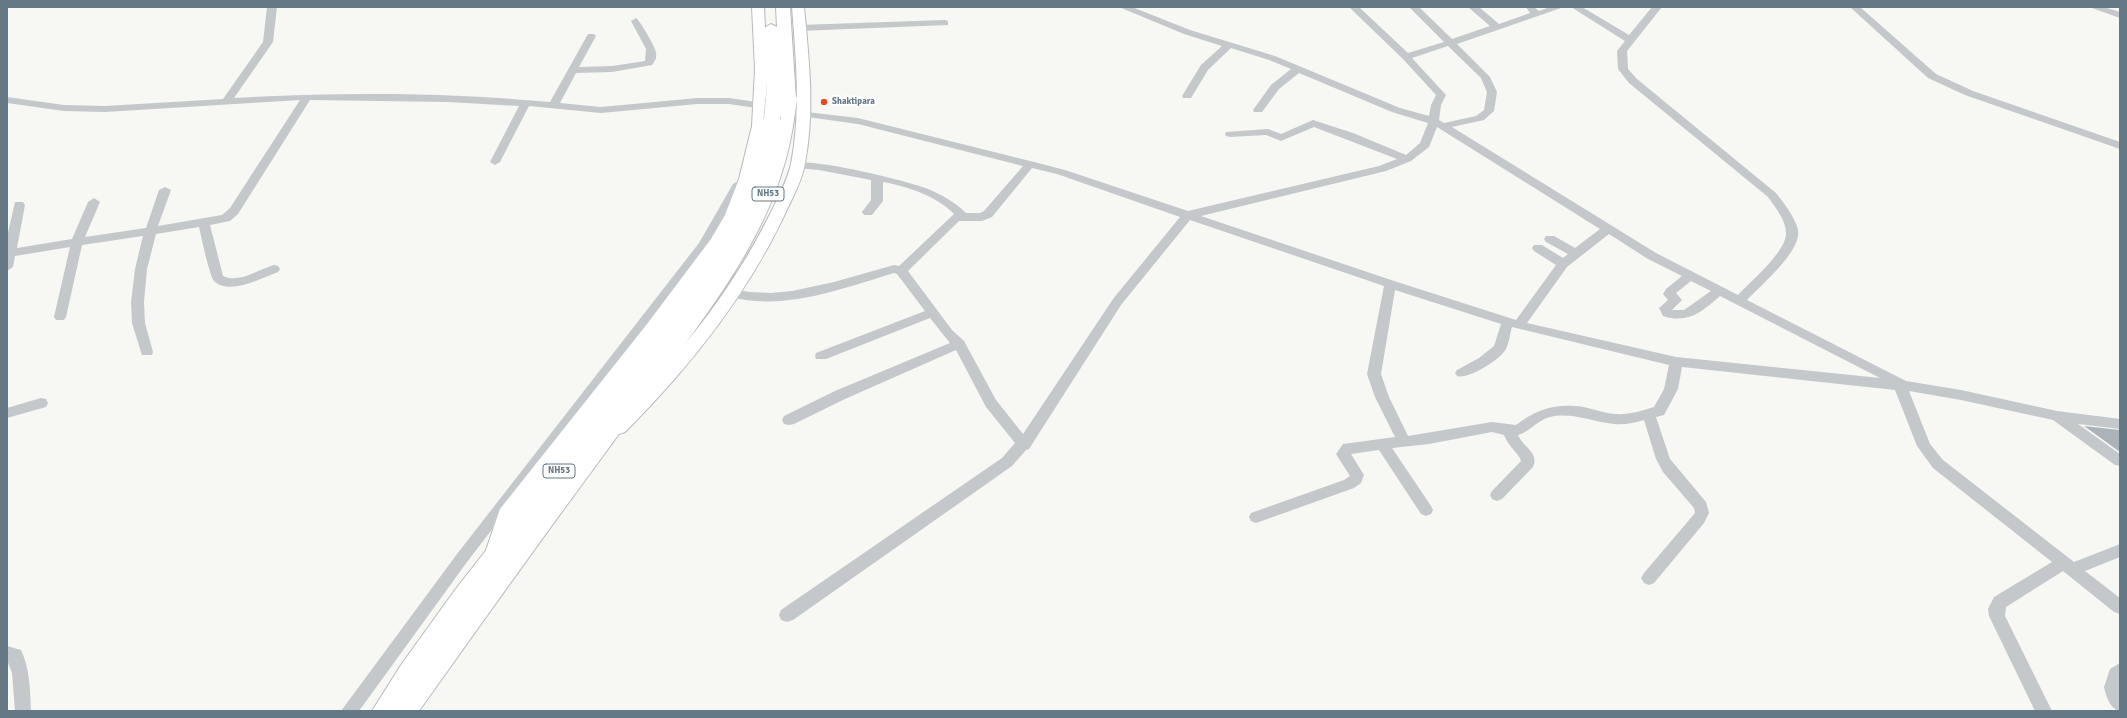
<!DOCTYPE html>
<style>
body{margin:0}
#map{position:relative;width:2127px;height:718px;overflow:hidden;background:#f7f7f3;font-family:Signika,sans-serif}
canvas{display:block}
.frame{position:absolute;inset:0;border:8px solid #657885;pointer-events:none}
</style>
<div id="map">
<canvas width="2127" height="718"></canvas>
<div class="frame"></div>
</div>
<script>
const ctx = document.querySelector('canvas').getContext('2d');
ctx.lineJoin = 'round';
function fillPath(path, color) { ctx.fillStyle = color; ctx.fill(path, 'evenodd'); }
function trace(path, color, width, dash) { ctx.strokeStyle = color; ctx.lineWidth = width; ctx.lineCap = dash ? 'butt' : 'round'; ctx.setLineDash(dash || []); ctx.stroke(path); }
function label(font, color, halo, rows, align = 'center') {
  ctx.font = font + ' Signika,sans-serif'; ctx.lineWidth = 4; ctx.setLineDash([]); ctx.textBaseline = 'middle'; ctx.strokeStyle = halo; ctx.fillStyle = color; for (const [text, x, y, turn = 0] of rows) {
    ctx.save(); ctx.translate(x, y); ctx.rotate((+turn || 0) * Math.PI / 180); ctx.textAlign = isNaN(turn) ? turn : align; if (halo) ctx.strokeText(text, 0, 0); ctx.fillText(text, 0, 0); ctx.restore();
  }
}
fillPath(new Path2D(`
 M2084,426l36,4v22z`), '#abb3b9');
const major = new Path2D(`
 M752,7h12l3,62 -1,57 -13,53 -14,36 -17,30 -63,87 -143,186 -13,38 -7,2 -7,-2 -3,-6 14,-41 147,-185 64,-85 14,-24 14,-36 13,-53 3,-57z
 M792,7h12c5,52 11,105 1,156 -3,19 -14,37 -21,53 -39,82 -95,152 -159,216l-6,2 -6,-2 -3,-5 3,-5c63,-62 118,-129 157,-208 8,-16 17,-33 21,-50 10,-52 5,-105 1,-157z`);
const highway = new Path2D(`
 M776,7h14l6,93 -2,3h-10l-3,-5 -2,3h-10l-2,-3 -3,-70 7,-4 6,3z
 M787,107l5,2 3,3c-11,94 -61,165 -115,239 -28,37 -55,75 -83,113 -60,81 -119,164 -178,247h-47l29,-46 54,-75 200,-256 55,-77 24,-39 16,-35 8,-25 6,-39 3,-3 5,-2 7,4 3,-9z`);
trace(major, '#b5babd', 2);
trace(highway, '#b7babd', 2);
fillPath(new Path2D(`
 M267,7h10l-4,35 -39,56c105,-6 211,-6 316,4l38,-68h6l2,2 -17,31 33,-1 33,-5 1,-12 -15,-28 5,-3c3,1 20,30 20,35 1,5 -1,8 -4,12l-40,7 -36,1 -16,30 41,4 96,-9h32l41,6 5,3 -5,3 -41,-6h-32l-96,9 -72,-7 -29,56 -5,3 -5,-3 29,-56 -72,-4 -137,-2 -72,114 -8,7 -20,4 13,51c16,8 36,-7 51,-11l4,1 2,3 -2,3c-17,6 -48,24 -64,9 -4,-4 -13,-45 -15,-54l-43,7 -9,35 -3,33 1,21 8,29 -1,3h-10l-1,-3 -9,-29 -1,-21 4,-33 8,-33 -61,9 -16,72 -2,3h-8l-2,-3 16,-70 -55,9 -2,11 -6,4v-34l8,-35h8l2,3 -8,43 55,-9 16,-37 6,-4 6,4 -15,35 61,-9 13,-38 6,-3 6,3 -13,36 64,-11 8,-7 70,-108 -195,12 -41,-1 -57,-8v-6l57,8 41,1 118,-7 40,-57z
 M1119,7h13l58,23 85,26 125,52 29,8 2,-11 5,-10 -33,-36 -54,-52h10l49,46 36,-11 -35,-35h10l33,32 38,-13 -22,-19h11l20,17 31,-11 -4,-6h8l5,4 11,-4h14l-107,37 33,33 7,15 -3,19 -10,9 -32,7 204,126 82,42c12,-13 49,-44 48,-62 0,-13 -11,-26 -18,-36l-139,-114 -11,-14 -1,-18 8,-10 -54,-34h11l47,28 23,-28h10l-35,44 1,18 9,10 139,114c8,10 19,24 22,37 4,21 -37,55 -51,70l159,81 55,9 96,21 63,8v10l-42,-5 42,30v12l-5,-1 -62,-45 -92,-20 -52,-9 21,53 13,16 131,102 46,-18v13l-35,14 35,27v16l-6,-2 -51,-41 -57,36 -1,9 47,95h-17l-46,-95 -1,-7 6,-12 58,-35 -119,-94 -16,-22 -22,-56 -213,-23 -4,22 -14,26 -8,2 14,42 36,43 3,11 -5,10 -50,60 -5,2 -5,-2 -3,-5 3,-5 51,-60 -1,-5 -31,-36 -7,-13 -12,-39c-10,3 -20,5 -30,4 -22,-2 -42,-12 -64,-7 -13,3 -20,15 -32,18 4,11 22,18 15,32l-31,32 -5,2 -5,-2 -2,-4 2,-4 29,-30c-1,-6 -13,-15 -17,-26l-12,-3 -63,12 -37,4 39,58 2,4 -2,4 -5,2 -5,-2 -42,-64 -28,4 13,21 -3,8 -7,5 -98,35 -5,-2 -2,-4 2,-4 93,-33 6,-4 -14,-22 7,-10 52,-7 -20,-40 -8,-23 17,-88 -194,-66 -69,85 -92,144 -3,1 -14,16 -219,154 -6,2 -6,-2 -2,-5 2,-5 221,-152 13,-15 -29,-36 -30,-57 -111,49 -51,25 -5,1 -5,-1 -2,-4 2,-4 51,-25 115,-48 -20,-25 -104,41h-10l-1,-3 1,-3 109,-42 -28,-37 -3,-1c-53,16 -112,39 -167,23l-2,-3 2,-3 4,-1 19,3 21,1 21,-2 42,-9 60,-17 5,1 55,-52c-17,-18 -48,-28 -71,-32v19l-11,14h-8l-2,-3 9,-12v-20l-52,-10 -22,-2 -5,-3c8,-11 120,17 136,24 14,6 27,13 38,24h14l4,-2 39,-45 -165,-42 -65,-9 -5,-3 1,-2 69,8 176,44 31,8 123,41 191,-45 18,-7 -83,-32 -33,14 -15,-6 -36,2 -4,-1 -1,-2 1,-2 42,-3 13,5 32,-14 40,13 53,22 14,-12 8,-20 -36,-11 -93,-39 -20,16 -17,23h-8l-1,-2 18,-25 20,-16 -22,-9 -38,-12 -23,22 -17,28h-8l-1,-2 19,-31 21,-19 -38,-12zM1448,46l33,32 6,14 -3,18 -8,6 -32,7 -5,-3 2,-15 5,-10 -34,-37zM1437,127l163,102 -25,19 -21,-12h-8l-2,3 2,3 22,12 -5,4 -21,-13h-8l-2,3 2,3 22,14 -40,55 -122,-39 -193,-65 185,-45 25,-10 18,-14zM1032,168l25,6 123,43 -67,82 -90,135 -27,-34 -32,-59 -12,-11 -44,-59 51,-50h23l10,-4zM1609,234l39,25 34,17 -16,13 -3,5 5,6 -9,8 4,8c25,8 39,-4 57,-20l160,82 -204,-21 -149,-34 40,-56zM1691,281l20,10 -27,19h-12l10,-10 -6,-7zM1395,290l106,34 -7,22 -15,12 -22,12 -2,3 2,3c11,4 44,-17 49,-27 3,-6 4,-15 6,-22l157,38 -5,24 -10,18c-13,4 -25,8 -39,7 -13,-1 -26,-7 -39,-8 -24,-2 -42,5 -60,19l-24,-3 -84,14 -19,-39 -8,-23z
 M1850,7h10l76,67 37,17 147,51v7l-155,-54 -37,-17z
 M2089,7h15l16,5v6z
 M945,20l3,1v4l-149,6 -5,-3 5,-3z
 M746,176l6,3 -11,9 -33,60 -241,314 -108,149h-18l116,-157 242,-311 34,-59z
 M41,398l5,1 2,4 -2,4 -39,11v-10z
 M7,646l14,4c9,19 9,40 10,61h-16l-3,-38 -5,-13z
 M2120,663v48c-10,-2 -14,-15 -16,-24l6,-18z`), '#c4c8cb');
fillPath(major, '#fff');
fillPath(highway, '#fff');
const highwayBridge = new Path2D(`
 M787,112l2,-12
 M772,119l2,-21`);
trace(highwayBridge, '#b7babd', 17, []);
trace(highwayBridge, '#fff', 16);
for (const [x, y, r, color] of [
 [824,102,4,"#e64c24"]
]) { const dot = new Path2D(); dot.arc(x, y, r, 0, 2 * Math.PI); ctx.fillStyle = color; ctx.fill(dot); trace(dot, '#fff', 1.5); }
label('bold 9px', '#657885', '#fff', [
 ["Shaktipara",832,102]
], 'left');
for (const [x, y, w] of [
 [768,194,32],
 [559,471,32]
]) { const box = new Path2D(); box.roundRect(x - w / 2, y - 7, w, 14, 3); ctx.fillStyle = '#fff'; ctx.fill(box); trace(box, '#657885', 1); }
label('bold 9px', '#657885', null, [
 ["NH53",768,194],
 ["NH53",559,471]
]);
</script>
